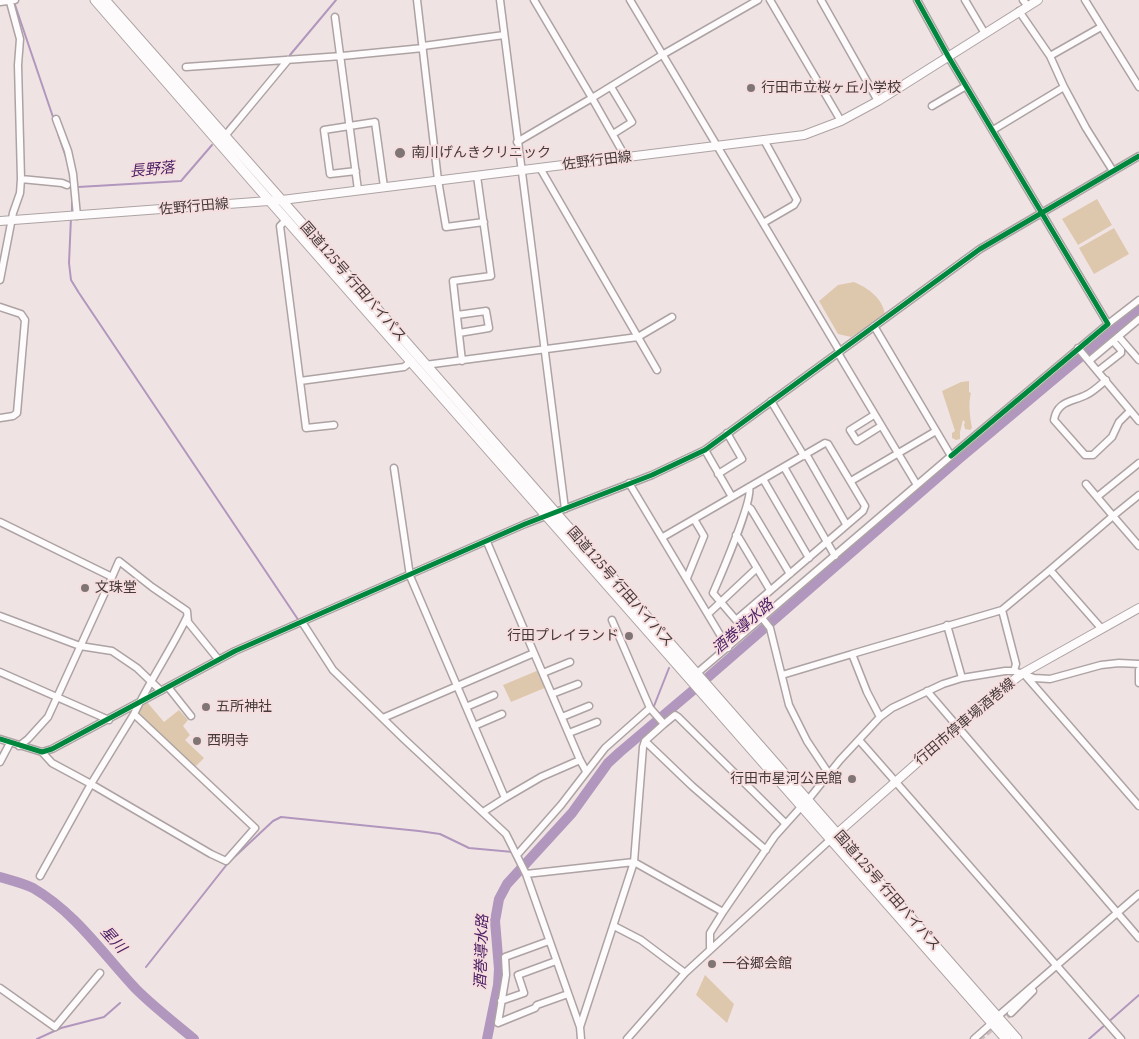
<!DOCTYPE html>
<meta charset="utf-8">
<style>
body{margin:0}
canvas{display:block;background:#f0e3e3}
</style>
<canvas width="1139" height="1039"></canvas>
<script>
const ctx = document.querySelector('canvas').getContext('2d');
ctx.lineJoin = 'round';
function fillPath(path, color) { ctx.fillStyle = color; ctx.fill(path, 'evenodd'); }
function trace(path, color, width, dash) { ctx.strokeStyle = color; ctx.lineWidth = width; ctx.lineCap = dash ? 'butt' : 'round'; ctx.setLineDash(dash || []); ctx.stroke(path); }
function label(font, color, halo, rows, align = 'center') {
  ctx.font = font + ' "Noto Serif","Noto Sans JP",serif'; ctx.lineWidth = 4; ctx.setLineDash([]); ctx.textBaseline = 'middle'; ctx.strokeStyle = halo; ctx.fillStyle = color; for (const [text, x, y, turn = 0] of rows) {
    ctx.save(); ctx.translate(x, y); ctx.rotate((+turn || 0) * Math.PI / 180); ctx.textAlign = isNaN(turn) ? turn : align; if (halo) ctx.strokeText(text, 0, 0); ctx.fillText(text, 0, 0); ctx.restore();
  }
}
fillPath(new Path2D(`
 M1097,199l15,26 -34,20 -16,-26z
 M1114,228l15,26 -35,20 -15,-26z
 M854,282c14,6 29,16 31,33l-34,22 -13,-3 -19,-33 19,-16z
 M969,381v11l2,1c-3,11 -1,24 1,35l-2,2 -5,-1 -1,-4 1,-3 -2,-2 -3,12v7l-4,1 -4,-2v-5l3,-2 -13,-40 19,-9z
 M539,670l8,17 -36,15 -8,-17z
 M147,702l17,20 15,-12 9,10 -5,6 7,9 -5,5 19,18 -9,9 -58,-54 4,-9z
 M705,975l29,29 -7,19 -31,-28z`), '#dec8ad');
trace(new Path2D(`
 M14,2l40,118
 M290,55l46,-55
 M227,128l17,-20
 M58,134l10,29
 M78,187l103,-6 31,-36
 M72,213v-21
 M71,217l-2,46 2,17 8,13 220,328
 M654,706l15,-38
 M146,967l82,-104 45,-42 8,-4 138,14 21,3 29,14 44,4
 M37,1039l24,-11 43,-11 16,-14
 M1089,1039l50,-44`), '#b197bd', 2);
trace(new Path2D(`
 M0,877c10,3 23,6 33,11 43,25 70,66 103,101 18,18 39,34 58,50
 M487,1039l11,-54 1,-16 -4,-48 4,-22 8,-15 65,-71 36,-50 12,-11 71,-60 269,-234 179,-150`), '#b197bd', 10);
trace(new Path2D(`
 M979,1039l32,-26`), '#cec1c1', 6, [6, 3]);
const minor = new Path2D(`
 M417,0l21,180 8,47 38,-5
 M500,0l65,509
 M630,0l210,352
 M770,0l71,121
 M821,0l57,101
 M917,0l31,56 160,268 -157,132
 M965,0l19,32
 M1023,0l5,6
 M1085,0l54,87
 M0,2l15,-2
 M1019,11l31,45 14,31 22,41 27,43
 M335,17l23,173
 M423,46l81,-11
 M1050,56l51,-29
 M186,67l156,-11 81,-8
 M611,87l21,35 -19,12
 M932,106l34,-20
 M56,119l12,32 5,23 4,42
 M993,130l71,-43
 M225,136l63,-76
 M517,142l75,-44 -58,-98
 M626,158l-34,-60 70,-43 96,-55
 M540,168l117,202
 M356,171l-26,3 -6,-44 51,-8 9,65
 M21,179l41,4 5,2
 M286,220l-6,6 26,202 28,-3
 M763,223l31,-18 3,-5 -33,-60
 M0,280l13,-67 7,-20 1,-14 -3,-114 2,-26 -10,-37
 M0,307l21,7 4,6 -8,93 -4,3 -13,2
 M457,315l29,-4 3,17 -30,5
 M1108,324l31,-24
 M1119,337l20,23
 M1078,348l61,73
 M838,353l79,132
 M462,361l-9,-80 38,-5 -14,-100
 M1089,361l50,-42
 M425,365l213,-28 34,-20
 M1098,371l23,-18v-3l-8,-9
 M1106,380c-6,5 -13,12 -20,15 -14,7 -29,6 -32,25l31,35h8l19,-18 7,-15 9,-9
 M300,381l104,-14 8,-6
 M771,401l33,55
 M874,415l-24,15 7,11 24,-15
 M705,450l27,47
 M806,454l40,70
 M784,467l51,89
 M394,468l16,108 95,222 -22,14
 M718,474l24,-15 -15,-26
 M763,479l46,79
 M851,481l85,-50
 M629,483l99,165
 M1086,484l27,32 -63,54 51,58
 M1139,495l-26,21 26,30
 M1097,497l42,-34
 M747,506l4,3 39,65
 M0,522l112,55 -64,140 -20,22 -9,7
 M736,535l3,3 31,52
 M663,537l162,-94 3,1 37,62 -2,5 -127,109 -23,-27c7,-16 41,-95 36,-106
 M112,577l7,-16 33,26 35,24 1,11 30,37
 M687,578l17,-42 -10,-17
 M750,608l9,12
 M1002,610l14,54 -2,7
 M708,614l49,-46
 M0,616l80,30 32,5 25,17 24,23
 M762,618l8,10 19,77 18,36 22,33
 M302,622l31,48 71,69 102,95 20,40 54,153 1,12
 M947,625l15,53
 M534,653l46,107 6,11
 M852,654l150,-44 48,-40
 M1139,670v13
 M0,672l109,48
 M543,673l27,-11
 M696,674l255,-218 -77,-130
 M1024,674l115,132
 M782,675l70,-21 15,38 13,25
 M168,687l23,29
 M927,691l212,247
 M552,694l26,-10
 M466,707l28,-12
 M650,708l14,16 -19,17 47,45 74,64
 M562,717l27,-11
 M383,718l151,-65 -47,-111
 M664,724l11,-9 3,2 107,106
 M474,726l28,-12
 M569,733l28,-11
 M0,739l42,13 10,-3 183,-98 290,-127 127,-49 53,-25 275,-201 159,-93
 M859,740l262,299
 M42,752l10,11 39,21 43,-70
 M0,762l10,-19
 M505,798l36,-21 39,-17
 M808,800l32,-40 40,-43 12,-9 51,-24 19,-6 43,-7h9l20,7 16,1 51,-14 18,-2 20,1
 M517,855l44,-50 44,-57 45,-40 -38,-88
 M526,874l108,-12 89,50
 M40,876l51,-92 120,70 15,7 29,-33 -121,-114c16,-34 37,-64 53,-97
 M614,926l27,14 44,33
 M549,941l-44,16 1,18 -8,48 37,-15 2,-3 31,-11
 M710,948v-15l13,-21 52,-76 26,-29
 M0,988l55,39 45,-54
 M501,1001l23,-8 -6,-18 38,-14
 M1011,1013l22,-22
 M997,1017l142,-123
 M580,1027l54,-165 9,-115 2,-6
 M627,1039l58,-66 145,-133
 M974,1039l18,-16`);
const major = new Path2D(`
 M0,221l282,-21 522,-65 37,-14 37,-20 160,-101
 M833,837l161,-142 29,-22 116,-65`);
const highway = new Path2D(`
 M95,0l159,183 752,856
 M105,0l187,212 725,827`);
trace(minor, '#ada3a4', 9);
trace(major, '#ada3a4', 10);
trace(highway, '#ada3a4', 11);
trace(minor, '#fdfbfb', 6);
trace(major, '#fdfbfb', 8);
trace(highway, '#fdfbfb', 9);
trace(new Path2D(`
 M917,0l31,56 160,268 -157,132
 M0,739l42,13 10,-3 183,-98 290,-127 127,-49 53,-25 275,-201 159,-93`), '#00873e', 5);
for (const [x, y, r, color] of [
 [751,88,5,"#807575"],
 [400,153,6,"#807575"],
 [85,588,5,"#807575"],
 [629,636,5,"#807575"],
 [206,707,5,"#807575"],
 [197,741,5,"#807575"],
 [852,779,5,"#807575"],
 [712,964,5,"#807575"]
]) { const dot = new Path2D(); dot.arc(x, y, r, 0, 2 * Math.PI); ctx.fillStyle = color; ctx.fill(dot); trace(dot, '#f6ddde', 2); }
label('14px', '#443a3a', '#f6ddde', [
 ["行田市立桜ヶ丘小学校",761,88],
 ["南川げんきクリニック",411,153],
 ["文珠堂",95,588],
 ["行田プレイランド",619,636,"right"],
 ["五所神社",216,707],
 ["西明寺",207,741],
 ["行田市星河公民館",842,779,"right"],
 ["一谷郷会館",722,964]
], 'left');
label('14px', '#443a3a', '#f6ddde', [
 ["佐野行田線",597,161,-7],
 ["佐野行田線",194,207,-5],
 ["国道125号 行田バイパス",353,282,49],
 ["国道125号 行田バイパス",620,587,49],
 ["行田市停車場酒巻線",965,722,-40],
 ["国道125号 行田バイパス",887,891,49]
]);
label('italic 15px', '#4c2165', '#f6ddde', [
 ["長野落",152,170,-5],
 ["酒巻導水路",743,627,-41],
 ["星川",113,940,48],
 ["酒巻導水路",482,952,-88]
]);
</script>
